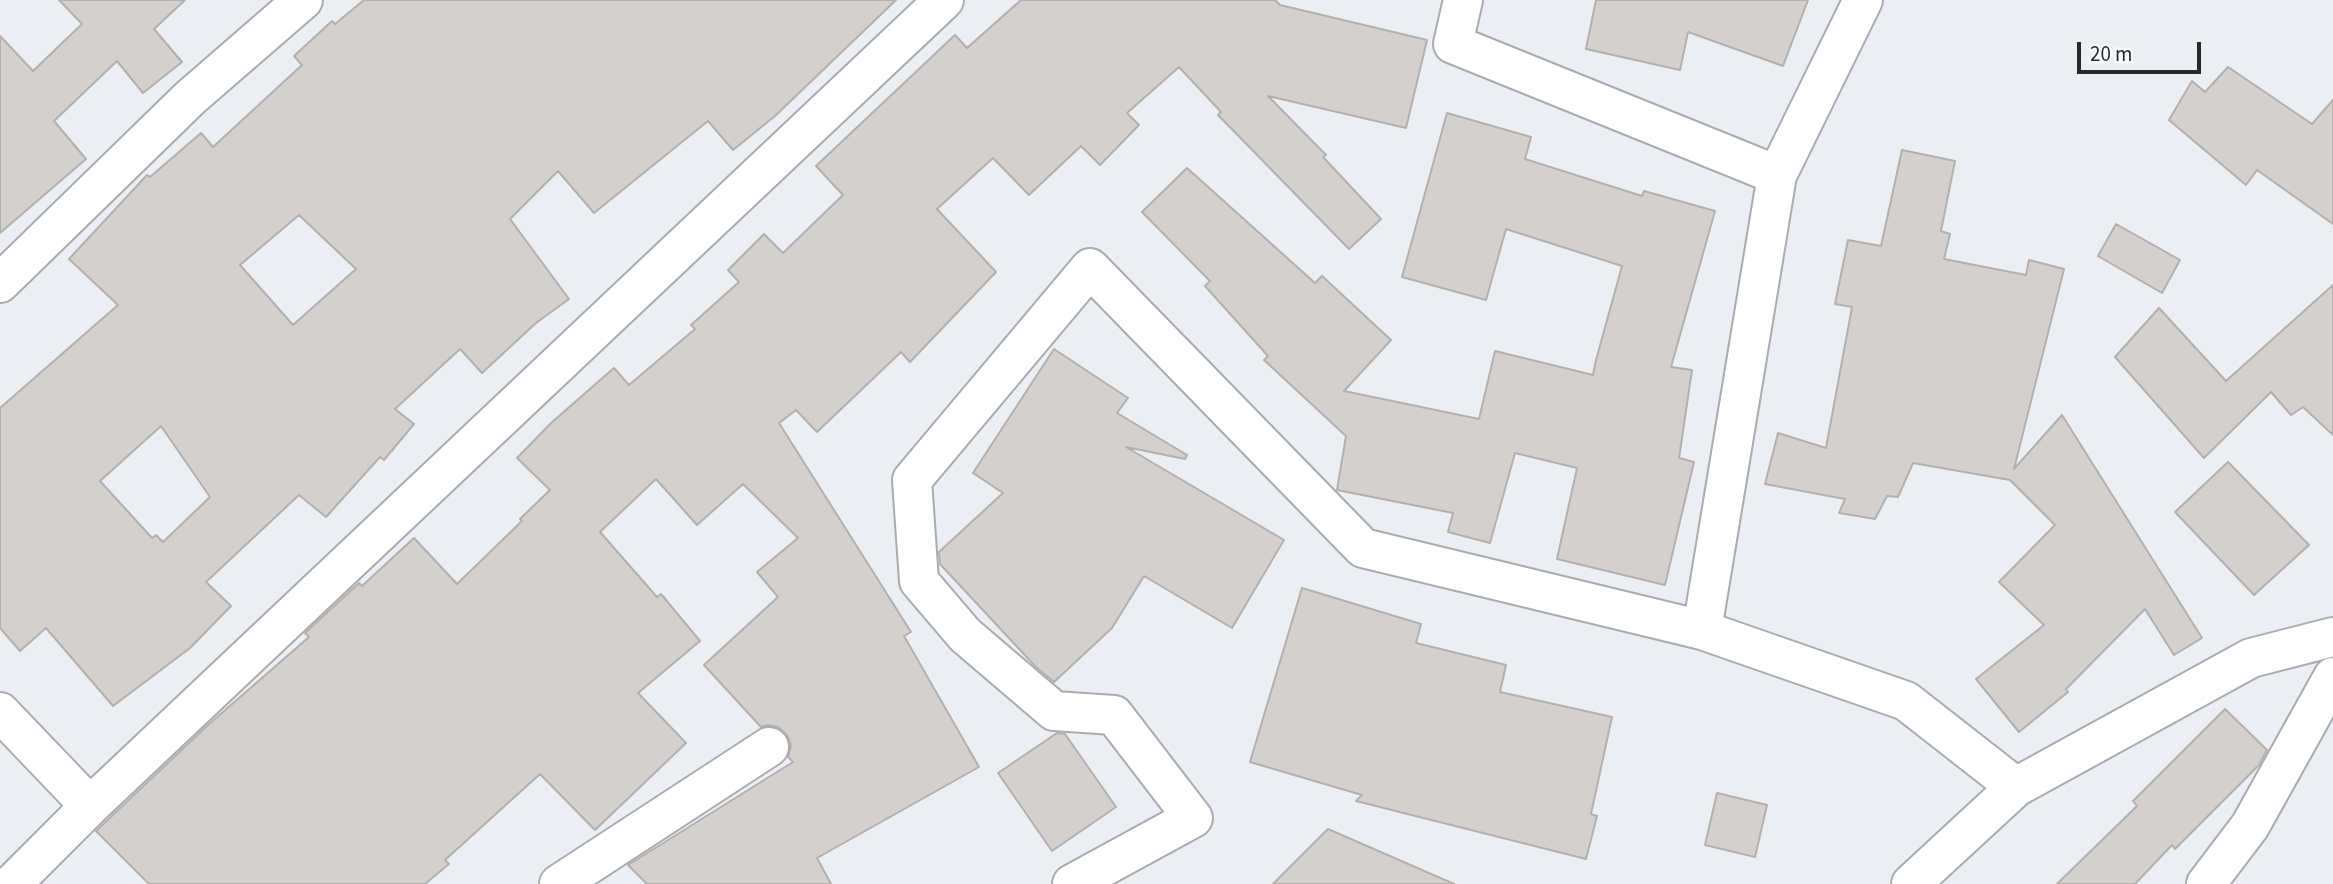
<!DOCTYPE html>
<style>
body{margin:0}
#map{position:relative;width:2333px;height:884px;overflow:hidden;background:#ebeef2;font-family:"Source Sans 3",sans-serif}
canvas{display:block}
.scale{position:absolute;left:2077px;top:42px;width:124px;height:32px;box-sizing:border-box;border:4px solid #27282a;border-top:0;padding-left:9px;font-size:21px;line-height:24px;white-space:nowrap;color:#27282a;-webkit-text-stroke:5px #f9fbfe;paint-order:stroke}
</style>
<div id="map">
<canvas width="2333" height="884"></canvas>
<div class="scale">20 m</div>
</div>
<script>
const ctx = document.querySelector('canvas').getContext('2d');
ctx.lineJoin = 'round';
function fillPath(path, color) { ctx.fillStyle = color; ctx.fill(path, 'evenodd'); }
function trace(path, color, width, dash) { ctx.strokeStyle = color; ctx.lineWidth = width; ctx.lineCap = dash ? 'butt' : 'round'; ctx.setLineDash(dash || []); ctx.stroke(path); }
const building = new Path2D(`
 M59,0h126l-31,29 28,33 -39,31 -26,-32 -63,60 32,38 -86,74v-197l33,35 49,-47z
 M364,0h532l-121,116 -42,34 -25,-29 -114,92 -36,-42 -48,48 59,80 -33,24 -54,50 -22,-24 -65,60 19,15 -30,36 -4,-3 -54,60 -27,-22 -93,87 25,24 -41,42 -77,58 -67,-78 -26,23 -20,-23v-220l118,-103 -49,-46 78,-84 3,2 51,-44 12,14 89,-82 -8,-9 38,-35 3,3zM299,215l57,54 -63,56 -53,-60zM161,426l49,71 -47,45 -7,-7 -4,3 -52,-57z
 M1021,0h254l5,5 147,35 -21,88 -138,-32 58,59 -3,2 58,62 -32,30 -131,-134 3,-3 -42,-45 -52,46 12,12 -39,40 -19,-19 -52,49 -36,-37 -56,51 59,63 -86,90 -9,-10 -84,80 -21,-22 -17,13 132,209 -7,4 75,131 -162,91 14,26h-184l-19,-19 165,-103 -5,-5 3,-12 -4,-10 -9,-8 -10,-2 -7,2 -57,-62 74,-68 -21,-25 41,-34 -55,-54 -46,41 -41,-46 -56,53 57,65 4,-3 39,47 -62,52 48,50 -91,87 -55,-56 -95,86 4,4 -24,20h-276l-53,-53 112,-106 101,-88 -4,-4 54,-50 3,3 52,-48 43,46 65,-63 -2,-2 30,-29 -33,-32 34,-35 63,-55 15,17 66,-56 -4,-4 48,-43 -11,-12 36,-36 19,19 60,-58 -27,-29 139,-131 12,13z
 M1596,0h212l-25,66 -95,-34 -8,38 -94,-21z
 M2228,67l84,57 21,-24v124l-76,-54 -11,15 -77,-65 23,-39 13,11z
 M1447,113l84,24 -6,22 117,37 2,-5 71,20 -44,156 21,3 -13,88 15,4 -29,123 -108,-26 20,-91 -62,-15 -25,90 -42,-11 5,-19 -116,-23 9,-54 -82,-76 4,-4 -63,-70 5,-5 -68,-69 45,-44 128,115 7,-7 69,64 -47,51 135,28 16,-68 98,24 3,-15 26,-94 -116,-37 -20,71 -84,-23z
 M1902,150l53,11 -14,70 9,3 -6,25 82,16 3,-15 35,9 -50,200 48,-54 140,223 -28,17 -29,-46 -79,80 2,3 -49,40 -43,-53 68,-54 -45,-43 56,-57 -45,-45 -97,-17 -15,34 -11,-1 -12,23 -36,-6 6,-14 -80,-15 13,-51 48,15 26,-141 -17,-3 13,-64 33,6z
 M2116,224l64,36 -18,33 -64,-37z
 M2333,285v150l-30,-28 -12,8 -20,-23 -67,66 -89,-101 44,-49 67,73z
 M1054,349l74,49 -11,15 70,42 -2,4 -59,-12 158,93 -52,88 -88,-52 -32,52 -58,54 -19,-16 -95,-102 -1,-12 64,-59 -30,-20z
 M2228,462l81,83 -55,50 -79,-83z
 M1302,588l119,36 -5,19 90,22 -6,27 112,25 -21,97 6,2 -11,43 -230,-58 6,-6 -112,-33z
 M2225,709l42,41 -8,15 -84,84 -3,-4 -37,39h-78l80,-78 -4,-5z
 M1057,733l8,1 51,73 -64,44 -54,-78z
 M1717,793l50,12 -12,52 -50,-12z
 M1328,829l126,55h-181z`);
fillPath(building, '#d4d0cd');
trace(building, '#b3b0ad', 2);
const minor = new Path2D(`
 M1463,0l-10,44 324,131
 M0,283l190,-185 113,-98
 M1702,630l75,-455 86,-175
 M0,712l90,94
 M12,884l78,-78 854,-806
 M559,884l210,-137
 M1072,884l121,-66 -79,-103 -60,-4 -89,-76 -46,-54 -7,-101 178,-212 273,280 339,82 204,71 110,86
 M1911,884l105,-97 235,-129 82,-21
 M2206,884l44,-58 83,-149`);
trace(minor, '#aaacb0', 42);
trace(minor, '#fff', 38);
</script>
